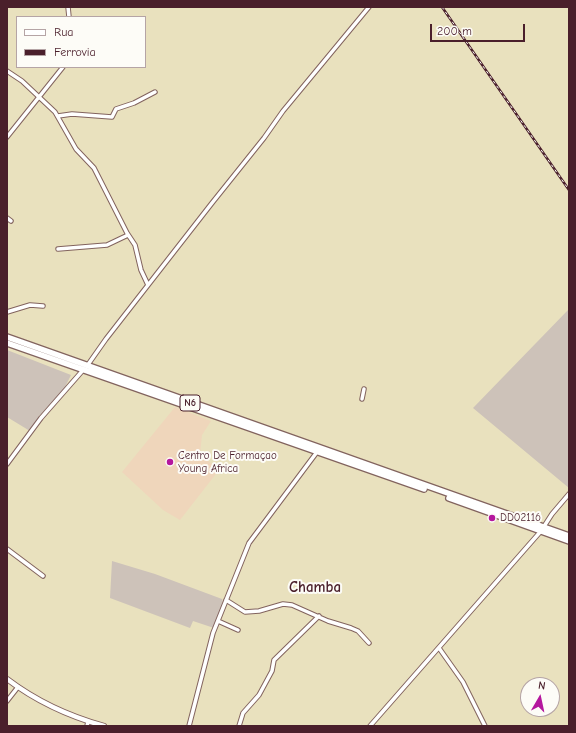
<!DOCTYPE html>
<meta charset="utf-8">
<style>
body{margin:0}
#map{position:relative;width:576px;height:733px;overflow:hidden;background:#e9e1be;font-family:"Comic Neue",sans-serif}
canvas{display:block}
.frame{position:absolute;inset:0;border:8px solid #4a1f2b;pointer-events:none}
.legend{position:absolute;left:16px;top:16px;width:130px;height:52px;box-sizing:border-box;background:#fdfcf7;border:1px solid #b5a4a5;margin:0;padding:5px 7px;list-style:none;font-size:12px;color:#4a1f2b}
.legend li{display:flex;align-items:center;gap:8px;height:20px}
.legend b{width:20px;border:1px solid #b5a4a5}
.north{position:absolute;left:520px;top:677px;width:40px;height:40px;box-sizing:border-box;background:#fdfcf7;border:1px solid #b5a4a5;border-radius:50%;rotate:9deg;font-size:11px;font-weight:700;line-height:16px;text-align:center;color:#4a1f2b}
.north::after{content:'';display:block;margin:auto;width:14px;height:18px;background:#b5179e;clip-path:polygon(50% 0,100% 100%,50% 72%,0 100%)}
.scale{position:absolute;left:430px;top:24px;width:95px;height:18px;box-sizing:border-box;border:2px solid #4a1f2b;border-top:0;padding-left:5px;font-size:12px;line-height:14px;white-space:nowrap;color:#4a1f2b;-webkit-text-stroke:3px #fdfcf7;paint-order:stroke}
</style>
<div id="map">
<canvas width="576" height="733"></canvas>
<div class="frame"></div>
<ul class="legend">
<li><b style="height:5px;background:#fff"></b>Rua</li>
<li><b style="height:5px;background:#4a1f2b"></b>Ferrovia</li>
</ul>
<div class="north">N</div>
<div class="scale">200 m</div>
</div>
<script>
const ctx = document.querySelector('canvas').getContext('2d');
ctx.lineJoin = 'round';
function fillPath(path, color) { ctx.fillStyle = color; ctx.fill(path, 'evenodd'); }
function trace(path, color, width, dash) { ctx.strokeStyle = color; ctx.lineWidth = width; ctx.lineCap = dash ? 'butt' : 'round'; ctx.setLineDash(dash || []); ctx.stroke(path); }
function label(font, color, halo, rows, align = 'center') {
  ctx.font = font + ' "Comic Neue",sans-serif'; ctx.lineWidth = 4; ctx.setLineDash([]); ctx.textBaseline = 'middle'; ctx.strokeStyle = halo; ctx.fillStyle = color; for (const [text, x, y, turn = 0] of rows) {
    ctx.save(); ctx.translate(x, y); ctx.rotate((+turn || 0) * Math.PI / 180); ctx.textAlign = isNaN(turn) ? turn : align; if (halo) ctx.strokeText(text, 0, 0); ctx.fillText(text, 0, 0); ctx.restore();
  }
}
fillPath(new Path2D(`
 M175,407l36,14 -9,14 -2,19 19,16 -39,50 -17,-10 -41,-38z`), '#efd6bb');
fillPath(new Path2D(`
 M569,309v179l-96,-80z
 M7,350l64,25 -7,14 -24,26 -10,16 -23,-14z
 M112,561l43,13 67,25 1,2 -9,27 -21,-7 -3,7 -80,-30z`), '#cdc2b9');
const minor = new Path2D(`
 M68,7l1,10
 M7,71l15,10 33,31 21,37 18,19 33,65 8,12 6,25 7,15
 M58,116l14,-2 40,3 4,-8 18,-6 21,-11
 M7,137l56,-70
 M7,218l4,3
 M58,249l49,-4 21,-10
 M7,312l23,-7 13,1
 M87,366l19,-27 106,-136 52,-65 19,-27 86,-104
 M362,399l2,-10
 M7,464l34,-46 43,-49
 M7,549l36,27
 M226,600l19,12 14,-1 24,-7 9,1 36,16 23,7 7,3 11,12
 M218,621l20,9
 M439,648l24,34 22,44
 M7,701l11,-14
 M87,726l1,-4
 M189,726l24,-93 36,-90 68,-91
 M239,726l4,-13 16,-18 13,-24 2,-11 45,-44
 M370,726l171,-195 11,-17 17,-20`);
const secondary = new Path2D(`
 M7,679c29,22 61,37 97,47`);
const trunk = new Path2D(`
 M7,337l562,199
 M7,343l417,146
 M449,498l120,43`);
trace(minor, '#82635e', 5.5);
trace(secondary, '#82635e', 6);
trace(trunk, '#82635e', 8);
trace(minor, '#fff', 3.5);
trace(secondary, '#fff', 4.5);
trace(trunk, '#fff', 5.5);
const rail = new Path2D(`
 M442,7l127,183`);
trace(rail, '#4a1f2b', 2.5);
trace(rail, '#fdfcf7', 1, [3]);
for (const [x, y, r, color] of [
 [170,462,4,"#b5179e"],
 [492,518,4,"#b5179e"]
]) { const dot = new Path2D(); dot.arc(x, y, r, 0, 2 * Math.PI); ctx.fillStyle = color; ctx.fill(dot); trace(dot, '#fdfcf7', 1.5); }
for (const [x, y, w] of [
 [190,403,20]
]) { const box = new Path2D(); box.roundRect(x - w / 2, y - 8, w, 16, 3); ctx.fillStyle = '#fdfcf7'; ctx.fill(box); trace(box, '#4a1f2b', 1); }
label('bold 10px', '#4a1f2b', null, [
 ["N6",190,403]
]);
label('11px', '#4a1f2b', '#fdfcf7', [
 ["Centro De Formaçao",178,456],
 ["Young Africa",178,469],
 ["DD02116",500,518]
], 'left');
label('bold 15px', '#4a1f2b', '#fdfcf7', [
 ["Chamba",315,588]
]);
</script>
